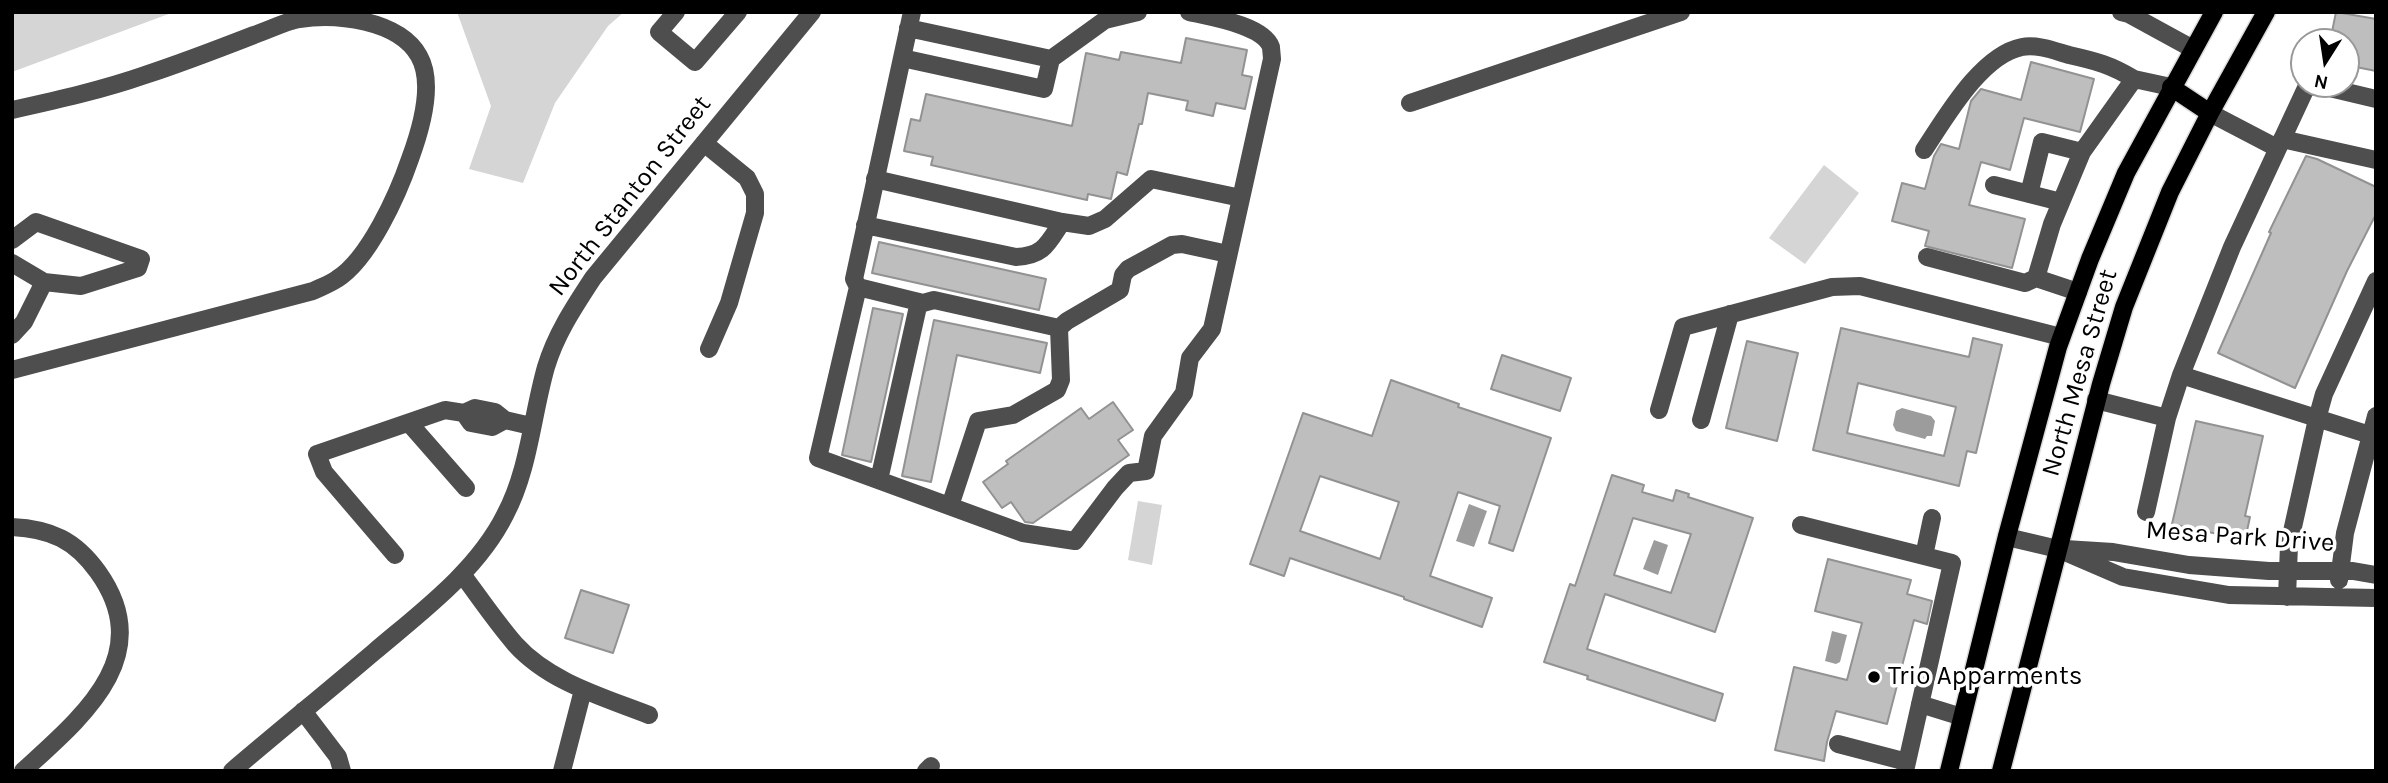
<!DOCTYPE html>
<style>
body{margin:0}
#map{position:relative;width:2388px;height:783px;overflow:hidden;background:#fff;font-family:Karla,sans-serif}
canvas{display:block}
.frame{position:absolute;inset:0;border:14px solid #000;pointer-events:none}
.north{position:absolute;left:2290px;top:28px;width:70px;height:70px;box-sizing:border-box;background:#fff;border:2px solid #999;border-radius:50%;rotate:192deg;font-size:19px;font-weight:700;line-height:28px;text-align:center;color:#000}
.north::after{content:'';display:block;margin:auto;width:24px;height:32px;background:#000;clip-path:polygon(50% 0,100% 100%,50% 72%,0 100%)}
</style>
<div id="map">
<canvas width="2388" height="783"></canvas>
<div class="frame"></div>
<div class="north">N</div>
</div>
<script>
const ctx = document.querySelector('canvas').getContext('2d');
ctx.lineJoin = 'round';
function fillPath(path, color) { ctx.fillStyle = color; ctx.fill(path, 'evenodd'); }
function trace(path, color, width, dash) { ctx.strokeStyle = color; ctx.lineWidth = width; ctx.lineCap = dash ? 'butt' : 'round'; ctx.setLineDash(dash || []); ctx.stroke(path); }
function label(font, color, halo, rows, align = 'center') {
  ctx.font = font + ' Karla,sans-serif'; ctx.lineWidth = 7; ctx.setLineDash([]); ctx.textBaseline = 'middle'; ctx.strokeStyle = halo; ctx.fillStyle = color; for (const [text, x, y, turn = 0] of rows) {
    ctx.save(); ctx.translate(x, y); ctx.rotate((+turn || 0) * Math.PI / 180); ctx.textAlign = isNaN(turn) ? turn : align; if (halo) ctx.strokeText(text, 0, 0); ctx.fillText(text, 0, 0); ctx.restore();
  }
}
fillPath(new Path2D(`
 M12,12h162l-162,60z
 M457,12h167l-16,14 -53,77 -32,80 -54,-14 22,-63z
 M1824,165l35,28 -54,71 -36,-26z
 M1138,501l24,4 -10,60 -24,-5z`), '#d5d5d5');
fillPath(new Path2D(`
 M1902,408l29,8 4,5 -3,15h-5l-2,3 -29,-8 -3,-6 3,-14z
 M1469,504l18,7 -13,36 -18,-6z
 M1654,540l14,5 -10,30 -15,-6z
 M1832,631l15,4 -7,27 -4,2 -11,-3z`), '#9c9c9c');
const building = new Path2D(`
 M2336,12l40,7v52l-30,-6v-23h-16z
 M1186,38l61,12 -5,25 10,2 -7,32 -29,-6 -3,13 -27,-6 2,-9 -40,-8 -6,31h-3l-12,51 -10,-3 -6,27 -23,-5 -1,6 -156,-35 2,-8 -29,-6 7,-32 9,2 6,-27 146,32 14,-73 33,7 2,-8 60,11z
 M2031,62l63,17 -14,53 -56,-14 -14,52 -29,-8 -12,43 56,14 -13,49 -87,-22 4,-15 -37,-10 10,-38 23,6 9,-33 7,-12 18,5 12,-48 10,-12 40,11z
 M2306,156l11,3 59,28v27l-29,57 -52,117 -77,-35 53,-120 -2,-1z
 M879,242l167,37 -7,31 -167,-37z
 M873,308l30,6 -32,148 -29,-7z
 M934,320l113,23 -7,30 -83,-18 -26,127 -29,-6z
 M1841,328l128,29 4,-19 29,7 -26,108 -9,-2 -8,35 -146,-36zM1858,383l98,24 -12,49 -97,-23z
 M1747,341l51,12 -21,88 -51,-13z
 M1502,355l69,23 -11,33 -69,-22z
 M1391,380l68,24 -1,3 93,31 -38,113 -24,-8 11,-37 -42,-14 -28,84 62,22 -10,29 -78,-28v-2l-114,-39 -6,18 -34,-12 53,-151 69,23zM1320,476l79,26 -19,57 -80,-28z
 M1113,402l20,28 -15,10 11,15 -96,68 -8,-1 -14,-20 -9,6 -19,-26 25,-18 -2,-3 75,-53 8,11z
 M2196,421l67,15 -18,80 5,1 -5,23 -73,-16z
 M1612,475l32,10 -2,7 31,9 3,-11 13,4 -1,3 65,21 -38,114 -110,-38 -18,55 136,45 -8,27 -128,-42 1,-3 -44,-14 26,-78 5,2zM1633,518l58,16 -20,59 -57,-18z
 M1828,559l83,21 -4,14 25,7 -5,23 -13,-4 -27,104 -51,-13 -9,31 -3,19 -49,-11 19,-83 53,13 15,-57 -47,-12z
 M581,590l48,15 -16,48 -48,-15z`);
fillPath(building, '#bebebe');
trace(building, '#929292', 2);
const major = new Path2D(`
 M2171,87l39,26
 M1949,771l58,-235 51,-189 32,-88 36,-86 88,-161
 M2001,771l100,-387 23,-77 46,-115 40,-79 56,-101`);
trace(major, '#dbdbdb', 21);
trace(new Path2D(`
 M676,12l-17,20 36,30 43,-50
 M912,12l-58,267 4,8 65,16 11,-3 125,28
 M2121,12l8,2 64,35
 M908,28l143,31
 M902,58l142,31 7,-30 54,-39 33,-8
 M1410,103l271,-91
 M12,110c45,-10 90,-20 133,-35 37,-12 73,-26 109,-40 15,-5 30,-13 45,-16 37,-6 100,1 120,37 16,28 1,76 -9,103 -12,35 -41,100 -73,120 -7,5 -16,8 -24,12l-301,79
 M2210,113l67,35
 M2282,139l94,21
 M704,143l43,35 8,16v19l-26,90 -20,46
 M1924,150c22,-33 57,-95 98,-103 15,-3 33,4 47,8 27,6 42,10 65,24
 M875,179l187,43
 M1994,185l67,17
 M2029,194l13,-52 40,10
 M865,225l151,32c28,-1 32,-14 46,-35l27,4 16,-7 46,-40 90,19
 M12,240l24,-18 105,37 -3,9 -57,18 -37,-4 -20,40 -12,13
 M1927,257l98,26 11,-5
 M12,263l32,19
 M858,287l-40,171 205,75 52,8 40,-53 14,-15 17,-2 7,-35 31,-43 6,-35 22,-29 60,-270c0,-1 -1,-11 -1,-12 -8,-22 -61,-30 -82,-35
 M2078,292l-42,-14 16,-54 30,-72 52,-73 37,8
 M2181,375l189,60
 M2096,400l71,18
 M1659,410l24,-83 149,-40 28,-1 201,51
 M464,413l7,10 21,4 13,-7
 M1701,420l29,-106
 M409,423l57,65
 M879,480l40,-178
 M950,506l28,-85 35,-6 44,-25 4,-10 -2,-52 8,-7 53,-31 3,-15 5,-6 44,-24 10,-1 46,10
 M2146,512l21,-94 14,-43 51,-128 74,-159 11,-3 59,14
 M1801,525l151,38 -47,208
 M12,527c39,2 63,13 86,45 60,84 -16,145 -75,199
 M2007,537l51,12 65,28 106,18 147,3
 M2065,549l48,3 76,13 80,6h84l23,4
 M395,555l-71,-83 -7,-18 128,-44 19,3 11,-5 20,4 10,8 26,6
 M1924,556l8,-38
 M462,574c17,23 34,48 53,70 34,38 88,53 134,71
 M2339,580l6,-47 31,-117
 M2287,597l2,-52 28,-126 7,-25 52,-113
 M1920,704l42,13
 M303,711l35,46 4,14
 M1838,744l69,18
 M232,771c47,-40 95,-79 142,-119 47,-40 103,-81 131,-137 24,-45 27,-99 41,-148 10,-33 28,-60 47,-89l219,-266
 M562,771l21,-81
 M926,771l5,-5`), '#4e4e4e', 18);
trace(major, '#000', 18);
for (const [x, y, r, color] of [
 [1874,677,7,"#000"]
]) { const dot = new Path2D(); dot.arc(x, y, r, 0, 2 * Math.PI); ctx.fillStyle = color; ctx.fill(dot); trace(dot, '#fff', 2.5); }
label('26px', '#000', '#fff', [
 ["North Stanton Street",630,196,-52],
 ["North Mesa Street",2080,373,-74],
 ["Mesa Park Drive",2240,537,4]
]);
label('26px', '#000', '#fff', [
 ["Trio Apparments",1888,677]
], 'left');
</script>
